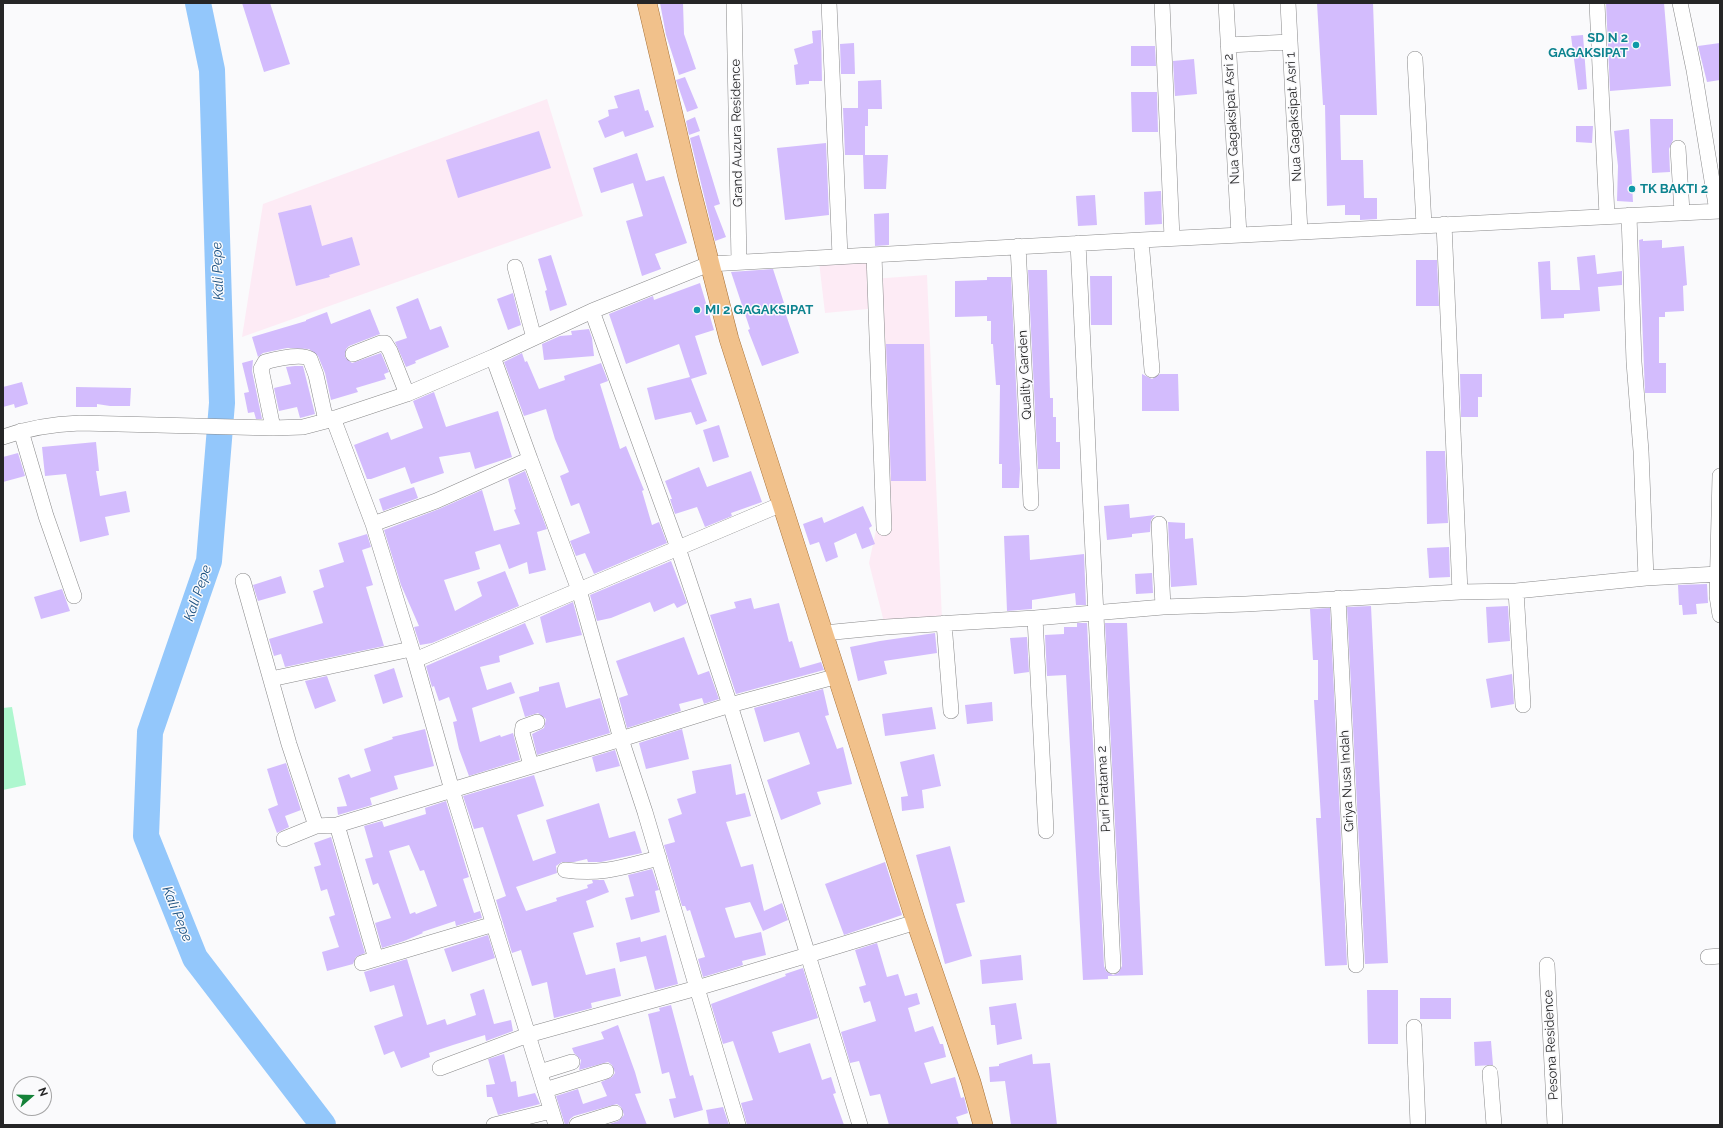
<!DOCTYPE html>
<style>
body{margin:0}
#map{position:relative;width:1723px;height:1128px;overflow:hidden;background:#fafafc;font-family:Raleway,sans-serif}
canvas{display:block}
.frame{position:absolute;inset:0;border:4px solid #252526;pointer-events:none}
.north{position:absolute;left:12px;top:1076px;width:40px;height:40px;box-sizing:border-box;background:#fafafc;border:1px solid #a5a5a6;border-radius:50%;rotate:70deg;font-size:11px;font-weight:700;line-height:16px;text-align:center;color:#252526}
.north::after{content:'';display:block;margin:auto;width:14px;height:18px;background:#158239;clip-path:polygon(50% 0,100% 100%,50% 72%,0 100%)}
</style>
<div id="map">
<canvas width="1723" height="1128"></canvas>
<div class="frame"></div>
<div class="north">N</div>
</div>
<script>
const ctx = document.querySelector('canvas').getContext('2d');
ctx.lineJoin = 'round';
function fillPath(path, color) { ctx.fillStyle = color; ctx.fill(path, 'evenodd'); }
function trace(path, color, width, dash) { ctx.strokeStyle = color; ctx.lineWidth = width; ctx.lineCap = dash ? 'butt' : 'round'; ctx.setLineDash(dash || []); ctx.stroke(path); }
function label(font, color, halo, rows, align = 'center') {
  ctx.font = font + ' Raleway,sans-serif'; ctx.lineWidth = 3; ctx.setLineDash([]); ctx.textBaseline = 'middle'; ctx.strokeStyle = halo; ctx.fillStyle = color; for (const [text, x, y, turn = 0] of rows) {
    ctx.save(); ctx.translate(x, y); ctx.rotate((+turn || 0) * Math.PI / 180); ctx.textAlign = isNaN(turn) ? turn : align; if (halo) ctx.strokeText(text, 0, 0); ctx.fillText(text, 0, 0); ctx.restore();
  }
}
fillPath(new Path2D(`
 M547,99l36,117 -341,121 21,-133z
 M871,260l1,19 55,-4 15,345 -57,6 -16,-63 10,-47 -11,-207 -43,4 -6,-51z`), '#fdebf5');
fillPath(new Path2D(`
 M12,707l14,78 -23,5v-82z`), '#aef7cf');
trace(new Path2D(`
 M198,3l14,67 10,333 -13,158 -59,171 -4,104 49,122 128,167`), '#93c7fb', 26);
fillPath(new Path2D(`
 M242,3h28l20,61 -26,8z
 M660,3h23l1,31 12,35 -17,6 -13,-40z
 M1317,3h56l4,112h-37l1,45h22l1,38h13v21l-17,1v-5h-15v-10l-18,1 -2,-101h-2z
 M1606,3h58l7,83 -61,5z
 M821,30l1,51h-13v3l-13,1 -2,-20 4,-1 -4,-15 19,-6 -1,-12z
 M1583,35l4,54 -9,1 -7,-54z
 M854,43l1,31h-14l-1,-30z
 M1720,43v37l-13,2 -9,-36z
 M1131,46h24l1,20h-25z
 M1194,59l3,35 -22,2 -2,-35z
 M685,77l13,31 -11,4 -11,-32z
 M881,80l1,29h-14v17h-3v29h-20l-2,-47h15v-27z
 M639,89l6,22 3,-1 6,17 -29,10 -2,-6 -18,7 -7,-17 11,-5 -1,-6 10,-2 -4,-12z
 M1131,92h26l1,40h-26z
 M695,117l5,14 -11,4 -3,-14z
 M1650,119h23v21l-4,9 1,23 -18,1z
 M1576,126h17l-1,17 -16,-1z
 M1629,129l4,73 -16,-1 1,-35 -4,-35z
 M539,131l12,37 -93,30 -12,-38z
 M699,135l21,69 -6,2 12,31 -11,4 -25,-103z
 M826,143l3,72 -44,5 -8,-72z
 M637,153l9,28 18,-5 23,67 -32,11 6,15 -19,7 -16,-55 17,-5 -10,-33 -32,10 -8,-25z
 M863,155h25l-2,34h-22z
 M1161,191l1,33 -17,1 -1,-33z
 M1095,195l2,30 -19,1 -2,-30z
 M311,205l11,41 30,-9 8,28 -31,10 1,2 -34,9 -18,-73z
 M889,213v32l-14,1 -1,-32z
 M1643,239v2l19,-1v8l22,-2 3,39 -4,1 1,25 -19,1v5h-6v46h7v30h-21l-6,-153z
 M551,255l16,50 -17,6 -5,-20 2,-1 -9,-31z
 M1595,255l2,19 25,-3v14l-24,2 2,24 -36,3v4l-23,1 -3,-57 12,-1 1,29h29l-3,-33z
 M1416,260h21l2,46h-23z
 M773,269l11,34h-2l17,50 -37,13 -14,-36 2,-1 -19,-57z
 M1028,270h19l3,128h3v19h3v25h4v27h-22z
 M1090,276h22v49h-21z
 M987,277h24l9,192 -1,19h-17v-24h-3l1,-79h-4l-3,-41h-2v-23h-4v-5l-32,1v-36l32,-1z
 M700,283l14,47 -19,6 12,38 -16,5 16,42 -11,4 -5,-13 -36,8 -8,-32 43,-11 -11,-33 -53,20 -17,-50 44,-18 1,4z
 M513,293l8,32 -13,5 -11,-31z
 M418,298l12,32 11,-4 8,21 -34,14 1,2 -10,4 -11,-25 12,-4 -11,-31z
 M370,309l10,25 -31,12 -3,3 -1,8 7,6 29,-10 8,19 -5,2 2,5 -30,9 2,4 -27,8 -6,-27 -7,-17 -9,-7 -22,-1 -24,5 -5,4 -6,-20 54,-16v-1l21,-8 4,12z
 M589,329l3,9 2,18 -50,4 -2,-16 18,-8 12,-1 -1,-4z
 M886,344h38l2,137h-35z
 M522,353l3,9 2,-1 12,28 26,-9 -1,-4 37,-13 7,18 -8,3 20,65 6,-3 18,44 -2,1 10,34 7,-3 8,21 -73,31 -9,-21 -9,3 -6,-15 20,-8 -11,-30 -8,3 -11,-30 9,-4 -14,-33 -9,-30 -22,7 -20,-54z
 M253,360l-1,11 10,48h-6l-2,-7 -6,1 -4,-20 5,-1 -7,-29z
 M295,366h8l12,48 -15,4 -3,-11 -18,4 -5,-23 17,-4 -5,-17z
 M1142,374l10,5 8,-5h18l1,37h-37z
 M1460,374h22v23h-4v20h-17z
 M22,382l6,22 -13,4 -1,-4 -11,3v-20z
 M76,387l55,1 -1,18h-20l-13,-2v3h-21z
 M434,392l12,35 52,-16 14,46 -37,12 -5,-17 -31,5 5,16 -33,11 -6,-17 -34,12h-4l-13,-34 34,-13 3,8 32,-12 -10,-27z
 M719,425l10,32 -16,5 -10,-32z
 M96,442l3,29h-3l4,25 26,-5 4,21 -25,5 4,18 -29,7 -14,-68 -21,2 -3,-29z
 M1426,451h19l3,72 -21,1z
 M18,453l7,23 -22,6v-25z
 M699,467l8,20 44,-16 11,31 -31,11 1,3 -27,11 -8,-20 -22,7 -5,-15h2l-7,-18z
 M525,471l22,58 -10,3 9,38 -17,4 -2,-12 -18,7 -9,-25 -25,8 5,17 -36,11 11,31 27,-15 -5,-14 28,-11 14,35 -87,37 -12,2 -6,-18 5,-1 -18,-41 -17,-55 55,-21 43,-19 12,41 26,-7 -6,-14 2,-1 -8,-30z
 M414,487l4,11 -35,13 -4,-12z
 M1129,504l1,14 25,-3 -4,5 -1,12 -18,2v3l-25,3 -3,-34z
 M863,506l9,20 -3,2 6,16 -13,5 -6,-16 -22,10 4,14 -12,5 -7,-20 -9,3 -7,-21 19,-7 2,6z
 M1168,522l17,1v16l8,-1 4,47 -26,2z
 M367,534l4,13 -9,3 11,35 -7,2 18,59 -99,21 -4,-13 -7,2 -5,-17 54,-16 -10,-32 11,-4 -5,-17 25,-8 -6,-19z
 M1029,535l1,25 54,-6 2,51h-10l-1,-12 -43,7v9l-25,2 -3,-75z
 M1449,547l1,30 -21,1 -2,-30z
 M671,561l16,42 -10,5 -3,-5 -20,9 -4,-10 -39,16 -14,3 -7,-26z
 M1152,573l1,20 -17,1 -1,-20z
 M281,576l5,17 -28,8 -5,-16z
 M1707,584l1,19 -12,1 1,10 -14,1 -1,-10h-3l-1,-20z
 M62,589l8,22 -29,8 -7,-22z
 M751,598l3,11 25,-6 10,39 3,-1 8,27 21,-6 3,8 -88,24 -26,-79 26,-7 -2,-6z
 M573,602l9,33 -36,8 -6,-26z
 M1371,606l17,357 -23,1 -18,-357z
 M1508,606l2,35 -22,2 -2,-36z
 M1330,608l17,357 -22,1 -9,-148h5l-7,-118h4v-40h-5l-3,-51z
 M525,623l9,21 -35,12 1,6 -20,5 7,23 24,-8 4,11 -43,15 8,34 20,-7 1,2 12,-4 7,27 -51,16 -10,-27 -6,-27 4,-1 -8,-24 -10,4 -5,-15 -2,1 -6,-21z
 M1077,623h10l17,343 2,5 7,4 5,-2 4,-7 -17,-343h22l16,352 -35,1v3l-25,1 -17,-305 -19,1 -2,-41 19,-1v-7h13z
 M935,633l2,20 -53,8 3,13 -29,7 -8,-34 30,-6z
 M684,637l14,38 11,-4 10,28 -15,5 -2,-6 -23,6 2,7 -54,17 -8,-30 9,-3 -12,-34z
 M1027,637l2,35 -15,2 -4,-36z
 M394,668l9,29 -20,7 -9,-29z
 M1512,674l2,30 -23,4 -5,-29z
 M327,676l9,25 -21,8 -10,-28z
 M559,682l7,26 34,-10 10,35 -73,22 -5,-21 12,-6 2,-9 -8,-6 -13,4 -6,-20 20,-6v-4z
 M823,689l6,26 -4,1 12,33 6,-2 9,37 -35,8 4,12 -40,16 -14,-40 43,-16 -11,-32 -35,10 -10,-34z
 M992,702l1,19 -26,3 -2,-19z
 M932,707l4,22 -51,7 -3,-22z
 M425,729l9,37 -40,10 4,13 -28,9 2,7 -34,10 -1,-8 10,-1 -9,-28 11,-4 2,4 20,-7 -7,-22 29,-10 -1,-2z
 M682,729l7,30 -43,10 -7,-26z
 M615,750l5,16 -24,6 -4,-15z
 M934,754l7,32 -19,4 2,18 -22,3 -1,-14 7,-1 -8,-34z
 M286,763l15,47 -16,6 4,11 -12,6 -9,-24 10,-4 -11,-36z
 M731,764l5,31 9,-2 6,23 -25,6 15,45 12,-3 11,47 18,-8 6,17 -25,11 -13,-29 -25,6 10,30 26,-6 5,23 -24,6 1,4 -40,12 -5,-18 7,-2 -15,-47 -3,1 -2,-5h-3l-18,-61 11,-3 -7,-23 14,-5 -5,-15 19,-6 -4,-22z
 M534,775l10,31 -27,9 16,46 23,-8 -10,-33 53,-17 10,35 26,-7 7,22 -41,9h-13l-1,-3 -13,3h-12l-6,4 1,7 -41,14 10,24 31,-10 -1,-3 32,-10 -1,-3 6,-2 -1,-3h12l5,12 -23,9 8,26 -21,6 13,42 29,-7 6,28 -30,7 1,5 -38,10 -7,-36 -15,4 -11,-36 -9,3 -16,-53 10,-4 -23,-69 -9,2 -11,-33z
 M446,801l23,76 -6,2 11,34 6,-2 2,7 -26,8 -1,-5 -33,11 1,1 -19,8 -22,7 -7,-25 16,-5 -13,-35 -5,2 -8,-26 8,-2 -9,-31 18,-5 2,6 42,-13 -1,-6zM409,845l11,26 4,-1 13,36 -21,8 -1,-2 -5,2 -21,-63z
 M331,837l34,116 -9,4 -3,7 -26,7 -5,-19 17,-5 -10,-30 6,-2 -8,-26 -6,2 -7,-24 7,-2 -7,-22z
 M950,846l15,56 -9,2 16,52 -27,8 -29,-109z
 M885,862l17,53 -58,20 -19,-51z
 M652,869l7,21 -4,1 5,21 -29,8 -6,-22 9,-2 -6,-21z
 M488,935l7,23 -43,14 -8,-23z
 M666,935l12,49 -23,6 -9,-34 -26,6 -4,-19 24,-6 1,5z
 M877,943l10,34 11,-3 7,22 12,-3 3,11 -12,4 7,24 18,-6 7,18h3l3,13 -22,6 7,21 24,-7 6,21 3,-1 4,16 -12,4 3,8h-70l-9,-31 -10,2 -11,-35 -9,2 -9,-31 35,-11 -6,-20 -6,2 -5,-16 7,-2 -11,-35z
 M1021,955l2,25 -41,4 -2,-24z
 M407,959l20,66 18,-6 2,6 29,-10 -6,-21 14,-5 10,35 17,-4 2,11 -27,10 -1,-6 -32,10 -24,8 1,4 -29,11 -7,-17 -10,4 -10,-29 29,-10 -9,-31 -24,7 -6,-20z
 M803,968l15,50 -46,14 7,21 31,-10 12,37 9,-3 5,16 -3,1 11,31h-97l-6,-22 12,-3 -20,-59 -10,3 -12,-40 75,-28 -1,-2z
 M1367,990h31v54h-30z
 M1420,998h31v21h-31z
 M1016,1003l6,36 -25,6 -2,-20h-4l-2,-18z
 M671,1005l19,71 3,-1 10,35 -29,8 -5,-19 7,-1 -7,-26 -7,2 -14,-60 12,-3 -1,-3z
 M618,1025l17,47 6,21 -6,1 12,31h-40l11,-4 6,-6 -3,-8 -4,-3 -43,12 -4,3 -2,6h-3l-9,-29 22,-7 5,15 24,-8 -6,-14 11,-5 3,-4 -3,-8 -4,-3 -29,8 2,-10 -7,-7 -2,-5 32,-9 -3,-7z
 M1491,1041l2,24 -18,1 -1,-24z
 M504,1054l7,28 5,-1 2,16 17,-4 5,11 -42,11 -6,-18h-5l-1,-12 9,-1 -7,-25z
 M1032,1054l1,10 17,-1 7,62h-46l-6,-44 -15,1 -1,-15 10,-1v-2z
 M723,1107l6,18h-20l-3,-15z`), '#d3bcfd');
const minor = new Path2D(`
 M734,3l5,259
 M829,3l11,253
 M1162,3l10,235
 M1226,3l13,232
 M1288,3l12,229
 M1597,3l10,213
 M1680,3l14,67 23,141
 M1228,45l62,-3
 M1415,59l9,166
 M1678,148l4,64
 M1629,215l5,147 7,89 5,127
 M1444,224l16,368
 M1141,240l11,130
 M1078,243l35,723
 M1018,246l13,257
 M874,255l10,273
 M515,267l19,71
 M592,311l86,237 52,157 78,250 108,-33
 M353,354l28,-11h4l5,8 17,43
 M333,418l40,106 63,-23 94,-42 -37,-102
 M273,428l-12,-59 4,-7c11,-3 36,-9 45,-3l6,16 10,46
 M21,431l25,85 28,80
 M3,437c25,-9 51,-13 77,-14l193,5 30,-1 23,-6 81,-27 86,-37 99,-46 117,-47 432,-24 579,-29
 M1720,476l-3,120 3,19
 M373,524l42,136 164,-70 -49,-131
 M1159,524l4,83
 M243,581l46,163 27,82
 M1516,591l7,114
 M1338,598l18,367
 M1035,618l11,213
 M944,623l7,88
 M824,633l62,-6 149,-9 128,-11 83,-3 214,-12 56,-1 130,-13 72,-4
 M415,660l37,130 169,-51 -42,-149 203,-86
 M271,679l140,-30
 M531,765l-9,-32 1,-6 14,-5
 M337,825l39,134
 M284,839l32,-13 21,-1 115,-35 104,335
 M565,870c38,5 58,-3 94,-12
 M1708,957l12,-1
 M362,963l132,-39
 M1547,965l8,160
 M1414,1027l4,98
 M440,1068l88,-33 169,-47 -52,-176 -24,-73 109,-34 108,-29
 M540,1072l32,-10
 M1490,1073l4,52
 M545,1090l61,-19
 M494,1125l57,-14
 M577,1125l38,-12
 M738,1125l-41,-137 111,-33 52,170`);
const major = new Path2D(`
 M647,3l41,175 41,161 187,583 55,160 12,43`);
trace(minor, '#89898a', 16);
trace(major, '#a46f36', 20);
trace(minor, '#fff', 15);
trace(major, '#f1c18b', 19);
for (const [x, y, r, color] of [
 [1636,45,4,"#0f9aa8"],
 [1632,189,4,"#0f9aa8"],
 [697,310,4,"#0f9aa8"]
]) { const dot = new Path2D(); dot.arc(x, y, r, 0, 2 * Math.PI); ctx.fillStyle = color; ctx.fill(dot); trace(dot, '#fafafc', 1.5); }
label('bold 13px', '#0d838f', '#fafafc', [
 ["SD N 2",1628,38,"right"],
 ["GAGAKSIPAT",1628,53,"right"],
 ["TK BAKTI 2",1640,189],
 ["MI 2 GAGAKSIPAT",705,310]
], 'left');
label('13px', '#252526', '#fafafc', [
 ["Nua Gagaksipat Asri 1",1294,117,-93],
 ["Nua Gagaksipat Asri 2",1232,119,-93],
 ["Grand Auzura Residence",737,133,-91],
 ["Quality Garden",1025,375,-93],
 ["Griya Nusa Indah",1347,781,-93],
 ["Puri Pratama 2",1104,789,-93],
 ["Pesona Residence",1551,1045,-93]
]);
label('italic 14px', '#1a5080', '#fafafc', [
 ["Kali Pepe",218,271,-92],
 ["Kali Pepe",198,593,-71],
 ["Kali Pepe",177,914,68]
]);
</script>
